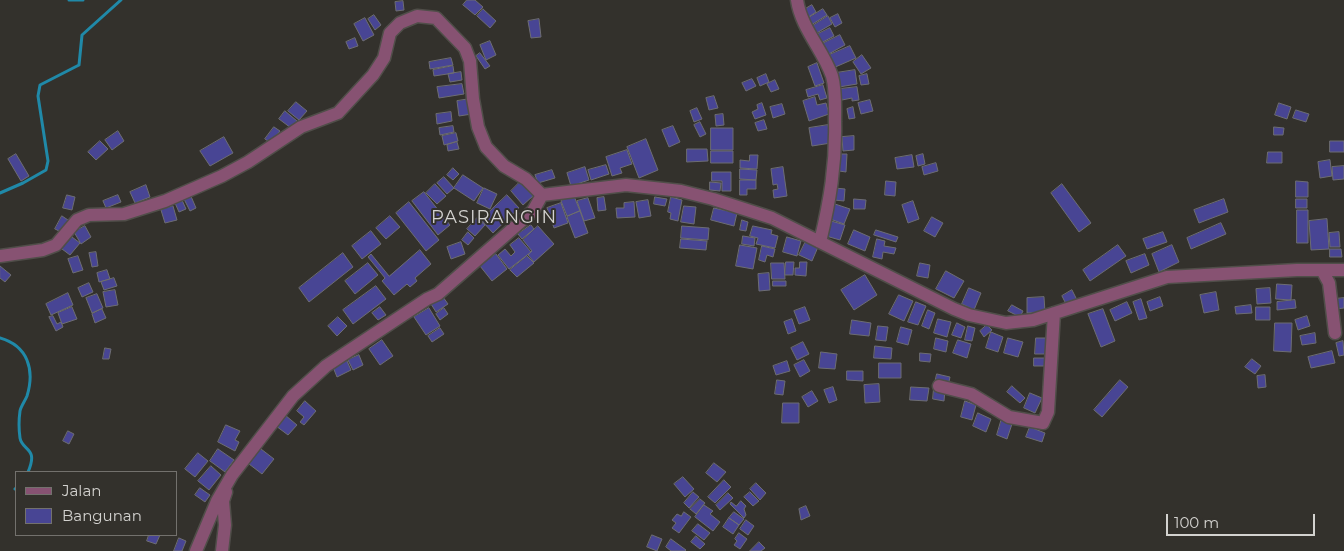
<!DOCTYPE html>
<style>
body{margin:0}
#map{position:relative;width:1344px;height:551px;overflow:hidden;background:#33312c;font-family:Montserrat,sans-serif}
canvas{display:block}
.legend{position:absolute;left:15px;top:471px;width:162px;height:65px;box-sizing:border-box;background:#33312c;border:1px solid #73716d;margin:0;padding:6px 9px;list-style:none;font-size:15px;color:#d3d2cf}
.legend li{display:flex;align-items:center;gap:10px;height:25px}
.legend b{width:25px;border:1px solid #73716d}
.scale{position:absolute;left:1166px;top:514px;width:149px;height:22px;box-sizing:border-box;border:2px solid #d3d2cf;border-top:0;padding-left:6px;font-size:15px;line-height:18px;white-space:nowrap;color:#d3d2cf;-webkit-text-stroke:4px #33312c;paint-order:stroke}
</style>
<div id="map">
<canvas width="1344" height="551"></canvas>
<ul class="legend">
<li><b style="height:6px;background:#875272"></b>Jalan</li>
<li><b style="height:14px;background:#484594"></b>Bangunan</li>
</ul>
<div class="scale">100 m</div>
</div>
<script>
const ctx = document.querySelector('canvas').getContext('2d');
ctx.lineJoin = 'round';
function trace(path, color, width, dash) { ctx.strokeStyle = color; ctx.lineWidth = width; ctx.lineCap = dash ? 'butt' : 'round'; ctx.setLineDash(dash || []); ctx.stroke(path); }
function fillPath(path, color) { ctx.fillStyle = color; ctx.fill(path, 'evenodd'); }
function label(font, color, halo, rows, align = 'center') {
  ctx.font = font + ' Montserrat,sans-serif'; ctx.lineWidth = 4; ctx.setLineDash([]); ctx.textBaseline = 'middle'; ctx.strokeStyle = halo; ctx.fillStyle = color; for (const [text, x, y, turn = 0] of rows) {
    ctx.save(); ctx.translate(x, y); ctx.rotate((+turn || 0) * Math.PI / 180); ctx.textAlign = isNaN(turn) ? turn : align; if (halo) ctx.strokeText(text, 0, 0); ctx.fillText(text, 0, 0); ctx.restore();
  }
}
trace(new Path2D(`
 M69,0h14
 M0,193l23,-10 23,-13 2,-9 -10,-65 2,-11 39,-20 3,-30 39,-35
 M0,338c28,8 35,32 27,58 -2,5 -6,10 -7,15 -1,7 -1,20 0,27 2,13 19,9 8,34
 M15,489l1,-1`), '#2089a8', 3);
const building = new Path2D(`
 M467,0h8l8,7 -8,8 -12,-10z
 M403,1l1,9 -8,1 -1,-9z
 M812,5l4,7 -9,6 -5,-7z
 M483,9l13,12 -6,7 -13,-12z
 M823,9l4,6 -16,10 -4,-6z
 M838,14l4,9 -7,4 -5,-9z
 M374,15l7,10 -6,5 -7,-11z
 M828,16l4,8 -17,10 -4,-7z
 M365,18l9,17 -11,6 -9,-17z
 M539,19l2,18 -10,1 -3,-17z
 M830,28l4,8 -13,7 -5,-8z
 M840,35l5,10 -20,11 -5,-11z
 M355,38l3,8 -9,3 -3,-7z
 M490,41l6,14 -10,5 -6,-15z
 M850,46l6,12 -23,10 -6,-12z
 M480,53l10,13 -5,3 -9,-13z
 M862,55l9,13 -10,6 -8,-12z
 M451,58l2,7 -23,4 -1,-7z
 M817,63l7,20 -9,3 -7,-19z
 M453,66l1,7 -20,3 -1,-6z
 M855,70l2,14 -18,3 -3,-14z
 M461,72l1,8 -12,2 -2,-8z
 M766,74l3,8 -9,4 -3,-8z
 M867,74l2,10 -8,1 -2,-9z
 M752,79l4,7 -10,5 -4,-8z
 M775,80l4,9 -8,3 -4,-8z
 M462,84l2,10 -25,4 -2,-11z
 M823,85l4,13 -7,2 -2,-6 -10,3 -2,-7z
 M857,87l2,13 -7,1v-3l-10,2 -2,-11z
 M714,96l4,12 -9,2 -3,-12z
 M815,97l2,8 9,-2 3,11 -20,7 -6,-20z
 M470,99l2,15 -13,2 -2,-15z
 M870,100l3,11 -12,3 -3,-11z
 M296,102l11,9 -8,9 -11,-9z
 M762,103l4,12 -11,4 -3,-7 6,-3 -1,-4z
 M1279,103l12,4 -4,12 -12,-4z
 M782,104l3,10 -12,4 -3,-11z
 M853,107l2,11 -6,1 -2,-10z
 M697,108l5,11 -8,3 -4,-11z
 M1296,110l13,4 -3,8 -13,-4z
 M285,111l12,10 -6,7 -12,-9z
 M451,112l1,9 -15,3 -1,-10z
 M723,114l1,11 -8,1 -1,-11z
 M764,120l3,9 -9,2 -3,-8z
 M700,122l6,12 -6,3 -6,-12z
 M828,125l3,18 -19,3 -3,-18z
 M453,126l1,6 -14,3 -1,-7z
 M673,126l7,16 -11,5 -7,-17z
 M274,127l6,4 -9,12 -6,-4z
 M1274,127l10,1 -1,7h-9z
 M711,128h22v22h-22z
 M118,131l6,10 -12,9 -7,-10z
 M456,133l2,8 -14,4 -2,-9z
 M854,136v14l-11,1 -1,-14z
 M224,137l9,16 -23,13 -10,-15z
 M646,139l12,31 -19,8 -12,-31z
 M100,141l8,8 -12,11 -8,-8z
 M1330,141h14v11h-14z
 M457,142l2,7 -11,2 -1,-6z
 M687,149h20l1,12 -21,1z
 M627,150l5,14 -12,4 2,5 -10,3 -6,-19z
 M711,151h22v12h-22z
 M1268,152h14v11h-15z
 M16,154l13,22 -8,5 -13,-22z
 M839,154h8l-1,18 -7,-1z
 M923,154l2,10 -7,2 -2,-10z
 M750,155h8l-1,14 -17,-1v-8l9,1z
 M912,155l2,12 -17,2 -2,-11z
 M1330,160l2,16 -12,2 -2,-16z
 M936,163l2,8 -14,4 -2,-8z
 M606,165l3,9 -18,6 -3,-10z
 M1344,166v13l-11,1 -1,-13z
 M585,167l4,13 -18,6 -4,-13z
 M783,167l4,29 -13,2 -1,-8 5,-1 -1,-5 -4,1 -2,-16z
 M453,168l6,6 -6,6 -6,-5z
 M740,169l17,1 -1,10 -16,-1z
 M552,170l3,8 -17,5 -3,-8z
 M712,172h19v19h-9v-10h-10z
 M463,175l20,13 -9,13 -20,-13z
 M444,177l10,11 -7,6 -10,-11z
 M740,180h16v9h-9v6h-7z
 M886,181l10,1 -1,14 -10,-1z
 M1296,181l12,1v15h-12z
 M520,182l13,14 -10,9 -12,-14z
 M710,182l11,1 -1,8 -10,-1z
 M435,184l11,12 -9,8 -11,-11z
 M1062,184l29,39 -12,9 -28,-39z
 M146,185l4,12 -15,6 -5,-11z
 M484,188l13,6 -7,15 -13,-6z
 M835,188l10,1 -1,12 -10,-1z
 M424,192l26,33 -12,10 -26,-34z
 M190,194l6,14 -6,3 -7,-14z
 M67,195l8,2 -3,13 -9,-2z
 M118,195l3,7 -15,6 -3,-7z
 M507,195l12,13 -26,25 -12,-13z
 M574,196l6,15 -13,5 -6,-15z
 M604,197l2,13 -8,1 -1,-13z
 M655,197l12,2 -2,7 -11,-2z
 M671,197l11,3 -4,21 -8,-2 1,-6 -3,-1z
 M588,198l7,20 -11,3 -7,-20z
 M854,199l12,1 -1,9h-11z
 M1224,199l4,13 -29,11 -5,-13z
 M1296,199h11v9h-11z
 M182,200l4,9 -7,3 -4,-9z
 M648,200l3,16 -12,2 -3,-16z
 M913,201l6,18 -11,4 -6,-18z
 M409,202l30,38 -13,11 -30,-38z
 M634,202l1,15 -18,1 -1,-10h8v-5z
 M561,203l7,20 -14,5 -7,-20z
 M835,204l15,5 -6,15 -14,-5z
 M173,206l4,14 -12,3 -4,-13z
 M684,206l12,1 -2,17 -13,-2z
 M714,208l23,5 -3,13 -23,-6z
 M1297,210h11v33h-11z
 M580,211l8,22 -13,5 -8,-21z
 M62,216l6,4 -7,12 -6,-3z
 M390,216l10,11 -14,12 -10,-11z
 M932,217l11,6 -8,14 -11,-6z
 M477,218l8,7 -10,11 -8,-7z
 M1327,219l2,30 -18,1 -2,-29z
 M742,220l6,2 -2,9 -6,-1z
 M831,221l14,4 -5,15 -14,-4z
 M1221,223l5,11 -35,15 -4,-11z
 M531,225l3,4 -12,10 -4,-5z
 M85,226l6,11 -10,7 -7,-12z
 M538,226l16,18 -20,18 -6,-7 4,-4 -9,-11z
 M682,226l27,2 -1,12 -27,-2z
 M753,226l19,4 -1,4 7,2 -3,12 -19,-4 2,-6 -8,-2z
 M854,230l16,7 -5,14 -17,-7z
 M876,230l22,7 -2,5 -22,-7z
 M371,231l10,13 -19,15 -10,-13z
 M468,232l6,6 -6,7 -6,-5z
 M1163,232l4,10 -20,7 -4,-10z
 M1339,232l1,15h-10l-1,-14z
 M743,236l12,2 -1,8 -12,-2z
 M72,237l8,6 -10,12 -8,-6z
 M787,237l14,4 -4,15 -14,-4z
 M519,238l12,14 -22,17 -11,-14 7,-6 6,7 4,-4 -5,-7z
 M681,239l26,2 -1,9 -26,-2z
 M877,239l8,2 -1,5 12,2 -2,6 -11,-2 -1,7 -9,-2z
 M806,241l12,6 -6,14 -13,-6z
 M461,242l4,12 -14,5 -4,-12z
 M740,245l17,3 -4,21 -17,-3z
 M1118,245l8,11 -36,25 -7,-11z
 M1172,245l7,17 -20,10 -7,-18z
 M762,246l13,3 -2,8 -6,-2 -2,7 -6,-2z
 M1330,249h11l1,8h-12z
 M420,250l11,14 -16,14 2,3 -7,6 -3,-3 -13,11 -12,-14 3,-3 -17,-21 3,-3 18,22z
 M96,252l2,14 -6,1 -3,-14z
 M343,253l10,14 -44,35 -10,-14z
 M496,254l11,15 -15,12 -12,-15z
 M1145,254l4,11 -18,8 -5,-12z
 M78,256l5,14 -10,3 -5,-14z
 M527,256l7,7 -17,14 -7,-7z
 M786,262h8l-1,13h-8z
 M800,262h7l-1,14 -11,-1v-7h4z
 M368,263l10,12 -23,19 -10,-13z
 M771,263h13l1,16h-13z
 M920,263l10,2 -2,13 -11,-2z
 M0,266l11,9 -6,7 -5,-4z
 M107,270l3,9 -11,3 -2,-9z
 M946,271l18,10 -10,17 -18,-9z
 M769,273l1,17 -11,1 -1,-17z
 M865,275l12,20 -23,15 -13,-20z
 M114,278l3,8 -13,4 -3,-8z
 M773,281h13v5h-13z
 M89,283l4,9 -11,5 -4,-9z
 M1277,284l15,1 -1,15 -15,-1z
 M376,286l10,13 -33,25 -10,-14z
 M969,288l12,5 -7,17 -12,-6z
 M1270,288l1,15 -14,1 -1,-15z
 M115,290l3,15 -12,2 -3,-15z
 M1072,290l5,10 -10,6 -5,-10z
 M1216,292l3,18 -15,3 -4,-18z
 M68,293l5,12 -22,10 -5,-11z
 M97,294l6,14 -11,5 -6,-15z
 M899,295l14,6 -9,20 -15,-7z
 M443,297l5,7 -12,8 -5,-8z
 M1044,297l1,15 -18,1v-15z
 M1160,297l3,9 -13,5 -3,-9z
 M1344,298v10l-8,1 -1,-10z
 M1141,299l6,19 -8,2 -6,-18z
 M1295,300l1,8 -19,2v-8z
 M916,302l10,4 -8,19 -10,-3z
 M1127,302l5,11 -17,8 -5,-11z
 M1012,305l11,6 -3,6 -12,-6z
 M1251,305l1,8 -16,1 -1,-7z
 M72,307l5,12 -15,5 -4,-11z
 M380,307l6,8 -8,5 -6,-7z
 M805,307l5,13 -11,4 -5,-13z
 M1256,307h14v13h-14z
 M429,308l11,18 -14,9 -12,-18z
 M444,308l4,6 -8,6 -4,-6z
 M102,309l4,9 -11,5 -3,-9z
 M1103,309l12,32 -14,6 -13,-33z
 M928,310l7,3 -6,16 -7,-3z
 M53,316l4,8 4,-2 2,5 -7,4 -7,-14z
 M1307,316l3,10 -12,4 -3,-10z
 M338,317l9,9 -10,10 -9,-10z
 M792,319l4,12 -8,3 -4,-12z
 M938,319l13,3 -4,15 -13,-4z
 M852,320l19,3 -2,13 -19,-2z
 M957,323l8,4 -4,11 -9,-3z
 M1275,323h17l-1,29 -17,-1z
 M987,325l5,5 -8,7 -4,-6z
 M878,326l10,1 -2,14 -10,-1z
 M968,326l7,2 -3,13 -7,-1z
 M901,327l11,3 -4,15 -11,-3z
 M440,328l4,6 -12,8 -4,-6z
 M991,332l12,5 -5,15 -12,-4z
 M1315,333l1,10 -14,2 -2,-9z
 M936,338l12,3 -2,11 -12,-3z
 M1008,338l15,4 -5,15 -14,-4z
 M1036,338h12v16h-13z
 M382,340l11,16 -13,9 -11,-16z
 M958,340l13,4 -4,14 -14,-5z
 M1343,341l1,14 -5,1 -3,-13z
 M803,342l6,12 -12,6 -6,-12z
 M875,346l17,2 -1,11 -17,-1z
 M105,348l6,1 -2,10h-6z
 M1332,351l3,12 -24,5 -3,-11z
 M821,352l16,2 -2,15 -16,-1z
 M920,353l11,1 -1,8 -10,-1z
 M359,355l4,10 -10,5 -5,-10z
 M1034,358h13v8h-13z
 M1252,359l9,7 -6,8 -10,-7z
 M804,360l6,11 -10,6 -6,-12z
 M347,361l4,9 -14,7 -4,-10z
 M787,361l3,10 -14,4 -3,-9z
 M879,363h22v15h-22z
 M847,371h16v10l-16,-1z
 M937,374l13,3 -2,9 -13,-3z
 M1265,375l1,12 -8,1 -1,-12z
 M777,380l8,1 -2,14 -8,-1z
 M1120,380l8,7 -26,30 -8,-7z
 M879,384l1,18 -15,1 -1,-18z
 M1012,386l13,12 -5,5 -13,-11z
 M833,387l4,13 -8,3 -5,-13z
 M911,387l18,1 -2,13 -17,-1z
 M934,388l11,2 -1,11 -11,-2z
 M812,391l6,10 -10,6 -6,-10z
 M1030,393l12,5 -7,15 -11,-5z
 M305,401l11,10 -12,14 -4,-3 4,-5 -7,-6z
 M965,401l11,4 -4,15 -11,-3z
 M783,403h16v20h-17z
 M978,413l13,6 -5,13 -13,-6z
 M285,415l12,10 -9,10 -12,-9z
 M1002,418l11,3 -6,18 -10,-4z
 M226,425l14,6 -5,9 4,2 -4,9 -17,-9z
 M1030,427l15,6 -3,9 -16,-5z
 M68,431l6,3 -5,10 -6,-3z
 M218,449l16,11 -9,12 -15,-11z
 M261,449l13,10 -12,15 -13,-10z
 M198,453l10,8 -13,16 -10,-8z
 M714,463l12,9 -9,10 -11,-9z
 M211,466l10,9 -12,15 -11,-9z
 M683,477l11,12 -9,8 -11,-13z
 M724,480l7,7 -16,16 -7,-6z
 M756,483l10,10 -6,7 -10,-11z
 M200,488l10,7 -5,7 -10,-7z
 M693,492l6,5 -10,11 -5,-5z
 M750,492l9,9 -6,5 -9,-9z
 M728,493l5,5 -13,12 -4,-5z
 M700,499l5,4 -9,11 -6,-5z
 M741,501l5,5 -2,3 2,6 -2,3 -14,-14 1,-2 5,4z
 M704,505l9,6 -3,3 10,8 -7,9 -18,-14z
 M806,506l4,10 -9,4 -2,-11z
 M684,512l7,5 -12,16 -7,-5 4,-5 -4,-3 5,-6 4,2z
 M734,512l10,7 -5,6 -10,-7z
 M729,518l10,7 -6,9 -10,-7z
 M746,520l8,6 -6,9 -8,-6z
 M698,524l12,9 -6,7 -12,-9z
 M739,533l8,6 -7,10 -6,-4 3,-4 -2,-2z
 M149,535h11l-4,9 -9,-3z
 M652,535l10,4 -5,12 -10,-4z
 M696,536l9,8 -5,5 -9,-7z
 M179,538l7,3 -4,10h-8z
 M671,539l15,11 -1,1h-14l-5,-4z
 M759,542l6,6 -4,3h-11z`);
fillPath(building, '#484594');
trace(building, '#6d6d73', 1);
const minor = new Path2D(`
 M797,0c4,28 26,50 35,76 4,14 3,31 3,46 1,43 -5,78 -15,120
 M0,256l43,-6 13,-5 21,-25 12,-5 35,-1 41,-13 57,-25 26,-14 53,-35 37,-14 35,-38 11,-17 6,-25 10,-10 17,-7 19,2 29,30 5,13 3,38 5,28 8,20 18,19 22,13 16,16 84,-10 55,6 32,8 59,19 182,91 15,6 37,8 27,-3 134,-43 130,-7h47
 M1322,270l7,13 6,50
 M939,386l32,8 38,23 34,6 5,-11 6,-99
 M196,551l21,-50 15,-26 61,-79 33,-30 101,-67 11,-5 95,-83 9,-16
 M222,551l3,-26 -2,-24 3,-9`);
trace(minor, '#504e49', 15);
trace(minor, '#875272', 12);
ctx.letterSpacing = '1px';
label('18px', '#d3d2cf', '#33312c', [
 ["PASIRANGIN",494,218]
]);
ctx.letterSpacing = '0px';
</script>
